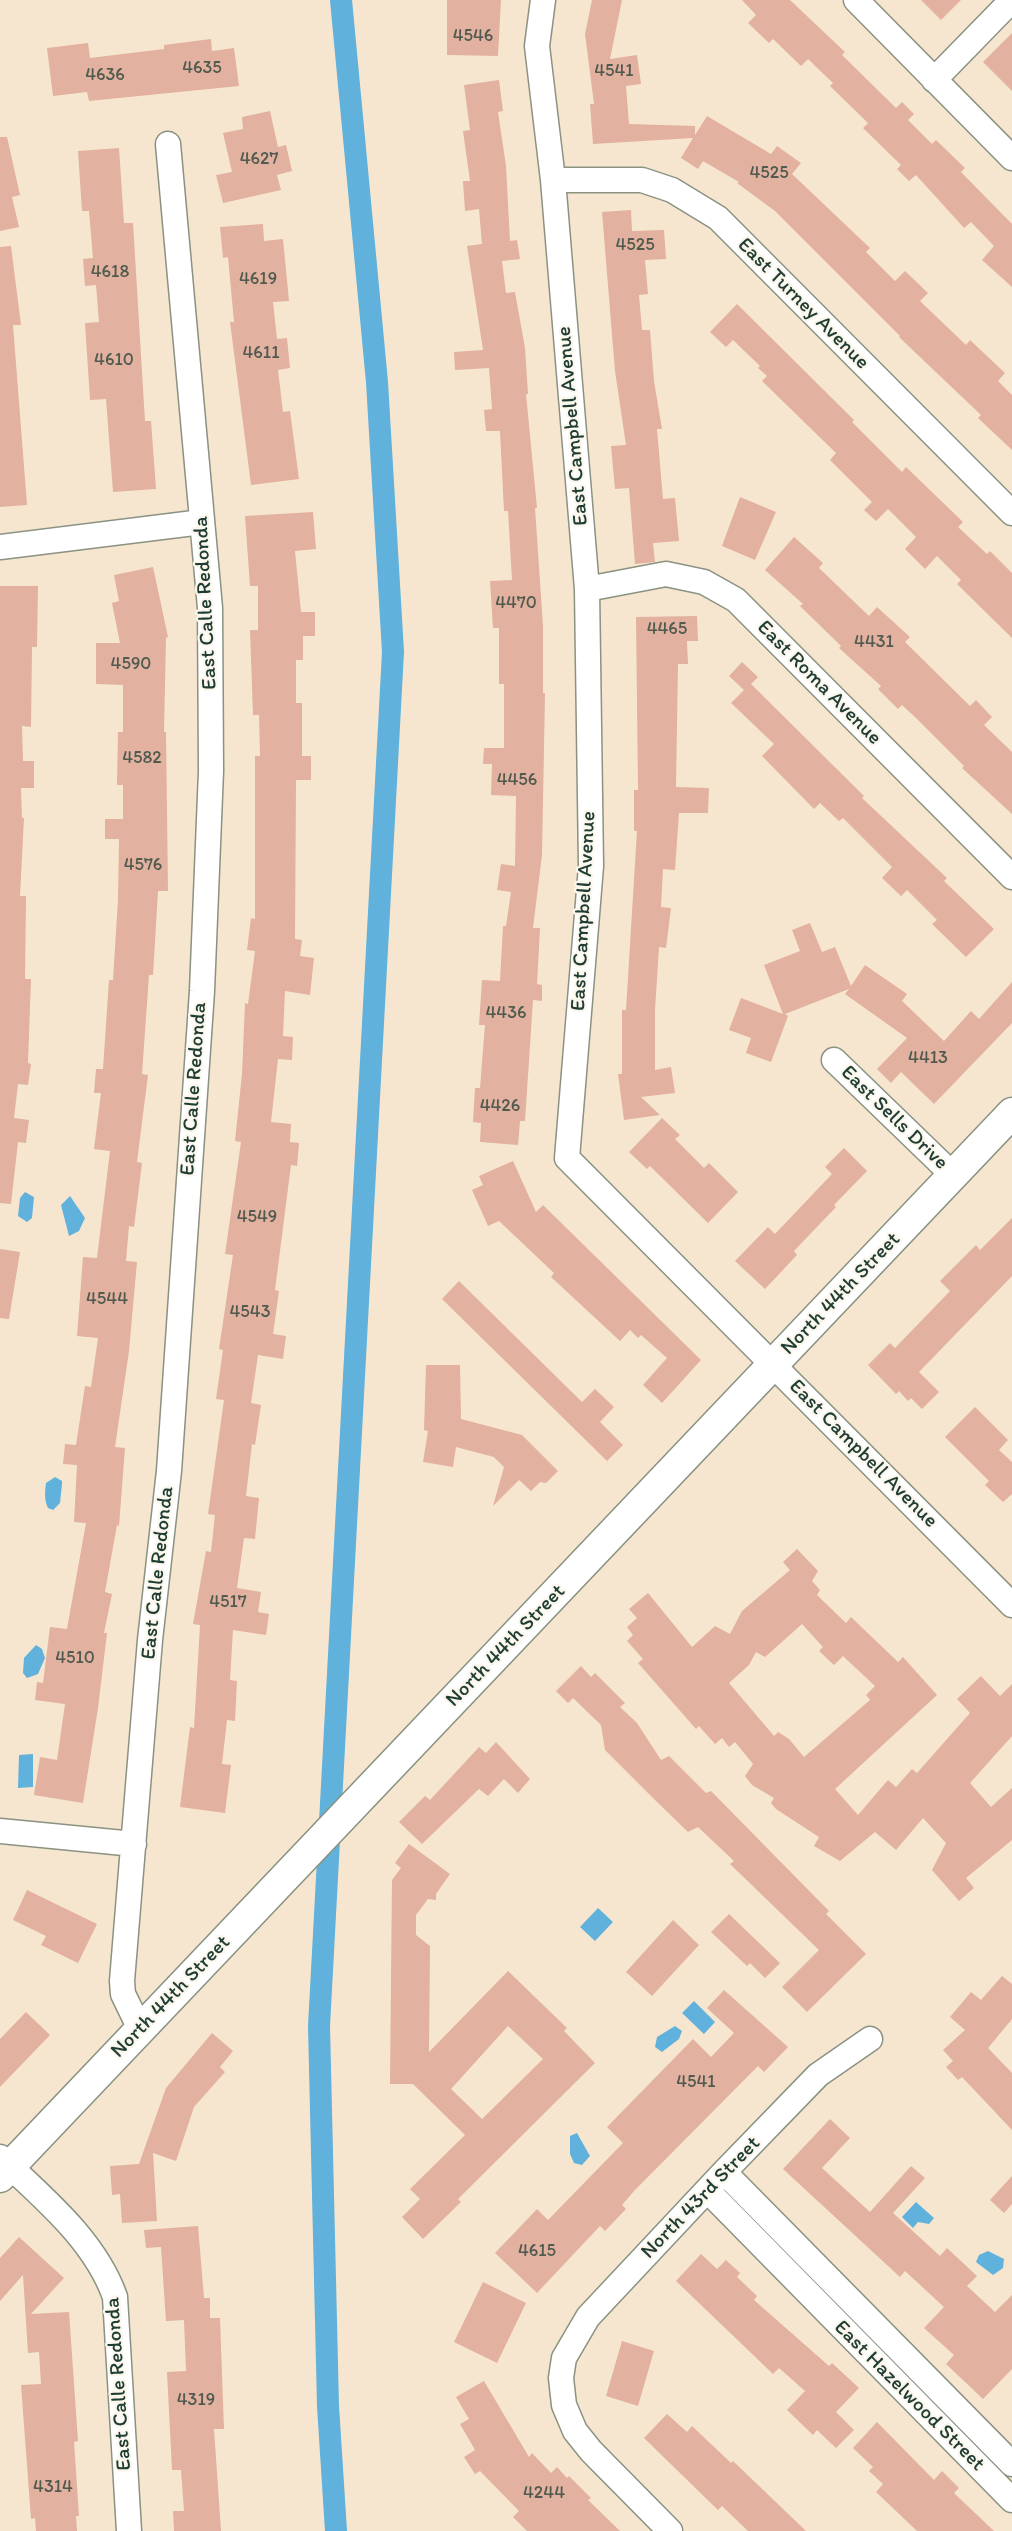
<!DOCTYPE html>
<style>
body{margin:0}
canvas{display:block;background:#f6e6cf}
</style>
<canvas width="1012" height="2531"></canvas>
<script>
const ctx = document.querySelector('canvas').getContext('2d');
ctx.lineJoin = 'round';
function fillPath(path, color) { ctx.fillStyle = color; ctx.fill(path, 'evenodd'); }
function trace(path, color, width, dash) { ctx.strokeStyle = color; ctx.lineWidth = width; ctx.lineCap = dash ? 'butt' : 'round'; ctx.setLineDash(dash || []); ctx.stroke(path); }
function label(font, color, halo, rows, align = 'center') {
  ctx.font = font + ' Itim,sans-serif'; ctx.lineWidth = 4.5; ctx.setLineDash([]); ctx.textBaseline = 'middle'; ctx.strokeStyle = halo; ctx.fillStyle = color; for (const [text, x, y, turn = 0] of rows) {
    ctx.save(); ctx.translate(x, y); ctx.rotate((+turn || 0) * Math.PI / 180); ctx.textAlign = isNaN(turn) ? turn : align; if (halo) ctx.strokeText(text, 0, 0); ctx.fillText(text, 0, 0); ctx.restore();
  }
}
fillPath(new Path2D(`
 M25,1192l9,5 -2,21 -5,4 -9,-6 2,-18z
 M70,1196l15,22 -6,13 -10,5 -8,-31z
 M55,1477l7,4v3l-2,19 -7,7 -5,-2c-4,-8 -3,-17 -2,-25z
 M36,1645l6,4 3,9 -7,16 -11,4 -4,-5 1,-15z
 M33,1754v33l-15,1 1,-33z
 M598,1908l15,14 -18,19 -15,-14z
 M694,2001l21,21 -11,12 -22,-21z
 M675,2026l7,5 -3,8 -17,13 -7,-5 2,-10z
 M577,2133l13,23 -8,9 -8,-2 -4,-9v-18z
 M916,2202l18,16 -5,6 -11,-2 -5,6 -11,-11z
 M988,2251l16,8 -1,9 -10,7 -17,-13 3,-7z`), '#60b1db');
trace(new Path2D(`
 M336,2531l-8,-125 -9,-380 74,-1374 -16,-270 -36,-382`), '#60b1db', 22);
fillPath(new Path2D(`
 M447,0h54l-3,56 -51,-1z
 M592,0h30l-12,59 27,-4 4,29 -15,2 3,38 66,2v9l12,-19 64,38 6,-8 24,17 -9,11 78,74 -4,4 29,29 10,-10 23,22 -8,8 46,44 4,-5 35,33 -7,8 14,14v55l-34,-32 3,-3 -82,-78 1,-1 -125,-125 -38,-28 2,-1 -36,-21 -5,8 -17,-11 12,-20 -100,6 -3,-40h4l-9,-70z
 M742,0h48l55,52 -3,3 54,53 6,-6 12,12 -6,6 24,24 4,-4 29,28 -4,4 51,52v63l-30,-27 12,-14 -23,-24 -7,6 -48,-53 -7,6 -12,-12 4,-4 -38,-37 5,-5 -38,-37 3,-3 -25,-24 -7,7 -28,-27 -4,4 -21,-20 8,-8z
 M921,0h40l-20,20z
 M1012,33v58l-29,-29z
 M211,39l1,12 22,-3 5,38 -150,15 -2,-9 -34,4 -6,-48 41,-5 2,15 74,-9v-4z
 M499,80l4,31 -5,1 8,54 4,75 7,-1 3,19 -18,2 4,32 9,-1 10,56 3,46h-2l11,114h-2l8,118v67h2l-3,162 -9,73h7l-3,56 5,1v16l-9,-1 -8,121h-5l-2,24 -38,-3 1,-19 -8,-1 2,-34h5l5,-63h-6l3,-45 18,1 3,-55h3l5,-34 -14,-2 4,-26 14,2 1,-70 -25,-1 1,-31h-9l1,-16h20v-64h-5v-56h-6l-3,-47 22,-1 -4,-69h-4l-4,-80h-14l-2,-21 8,-1 -3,-41 -34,2 -1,-18 29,-2 -16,-104 15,-2 -3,-35 -14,2 -2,-30h7l-7,-50 7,-1 -6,-45z
 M270,111l8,36 8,-2 6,26 -15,4 4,15 -58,13 -7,-28 16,-3 -9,-39 20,-4 -1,-12z
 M0,137h7l13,58 -8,2 7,30 -19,4z
 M119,148l5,75h9l12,198h6l5,68 -43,3 -7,-93 -16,1 -5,-77 14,-1 -3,-37 -11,1 -2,-27 10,-1 -4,-47h-7l-4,-60z
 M631,210l1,21 32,-1 2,29 -21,1 3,34 -9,1 3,35h8l4,51 8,48h-5l6,70 12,-1 4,43 -26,2 2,19 -20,2 -6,-76 -14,1 -4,-43 15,-1 -11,-74 -13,-159z
 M263,224l1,17 19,-2 6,62 -16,1 4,37 10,-1 3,30 -12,2 5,42 7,-1 9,68 -48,6 -21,-163h4l-6,-65 -5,1 -3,-31z
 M11,246l10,79h-8l14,180 -27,2v-260z
 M737,304l117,116 -2,2 50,50 4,-5 57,55 -5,5 29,27 3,-3 22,22v65l-55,-54 4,-4 -24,-24 -12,13 -20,-20 11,-12 -28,-28 -12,12 -12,-11 8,-8 -42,-42 6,-7 -74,-72 5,-5 -9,-8 2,-2 -27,-26 -7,7 -16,-15z
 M740,497l36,15 -21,48 -33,-14z
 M313,512l3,37 -21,2 6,61h14v24h-12v24h-7v43h6v53h9v24h-15l-1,159 7,1 -2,16 14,2 -4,37 -25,-4 -2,45 10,1 -1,23 -14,-1 -7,63 20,2 -1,18 9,1 -2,23 -6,-1 -16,125 4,1 -6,43 13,2 -3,23 -25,-4 -7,48 10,2 -6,40 -3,-1 -6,52 13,2 -4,41 -11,-1 -7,50 24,4 -3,20 11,2 -3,21 -33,-5 -3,50 7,1 -2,40 -8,-1 -5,44 9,1 -6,48 -45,-6 10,-80 4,1 6,-103 -7,-1 13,-73 5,1 4,-37 -7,-1 16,-114 -8,-1 7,-49 -4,-1 14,-94 -8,-1 16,-112 -6,-1 7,-67 3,-71 3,1 7,-53 -8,-1 4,-32 4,1v-163h5l-1,-41h-6l-3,-85h8v-44h-8l-5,-70z
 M794,537l29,26 -4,5 50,48 8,-9 33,30 -5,5 65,64 6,-6 16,17 -8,8 28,27v62l-50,-46 2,-2 -48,-48 -14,-13 -4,4 -20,-20 3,-3 -42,-38 2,-2 -41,-40 3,-2 -38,-34z
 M153,567l15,70 -2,1 -2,94h2l2,159h-10l-5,84h-4l-7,99 6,1 -11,87 5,1 -8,64 -5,-1 -3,35 11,1 -8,89 -14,96 10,1 -6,78 -2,-1 -12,67 7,2 -8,39h3l-9,75 -15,95 -49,-8 6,-38 17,3 8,-56 -30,-4 2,-18 6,1 7,-56 17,2 19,-106 -12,-1 3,-57 -14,-1 2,-20 11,1 9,-59 6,1 7,-49 -21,-2 6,-79 14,1 13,-107 -16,-2 7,-56h-7l2,-24h7l6,-89h4l5,-80 1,-61h-14v-20h18v-34h-6l1,-53h5v-47l-27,-1v-41h24l-8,-40 7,-2 -5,-26z
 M0,586h38l-1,61h-5l-1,80 -9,-1 1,35h11v27h-13l1,30h2l-4,78h6l-1,83h6l-3,84 3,1 -3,21 -10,-1 -4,34 15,2 -3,23 -8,-1 -7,62 -11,-1z
 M697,616l1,25h-11l1,23h-10l-2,123 33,1 -1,25h-29l-4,57 -12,-1 -2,38 10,1 -5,40 -7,-1 -4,63v60l16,-3 4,26 -34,4 19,18 -36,5 -6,-46h4v-64h4l11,-179h-3v-41h4l-2,-173z
 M742,662l16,15 -7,7 113,112 -2,2 85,80 -3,3 50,48 -28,28 -34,-33 5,-4 -30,-30 -6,6 -19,-18 10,-11 -49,-49 -4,3 -19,-18 -6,6 -52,-53 12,-12 -43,-41 13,-13 -15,-14z
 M810,923l12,29 13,-5 16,39 14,-21 42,29 -5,7 42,40 27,-30 8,8 33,-37v41l-78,81 -33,-32 -10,11 -14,-14 30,-31 -62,-44 4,-5 -64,25 3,2 -17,46 -25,-9 5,-15 -22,-8 12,-32 42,16 -19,-49 36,-14 -8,-21z
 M662,1118l18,17 -5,4 29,29 5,-5 29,29 -30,31 -58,-57 -3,3 -18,-17z
 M844,1148l23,23 -33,34 2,2 -42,44 3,4 -32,34 -30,-28 33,-34 7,7 57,-60 -7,-7z
 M513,1161l23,51 7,-7 158,155 -39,43 -19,-18 24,-27 -26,-23 -3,3 -8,-8 -10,11 -69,-64 3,-4 -55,-52 -11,5 -16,-36 11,-5 -4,-9z
 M1012,1218v58l-93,96 20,20 -17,17 -11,-11 -3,3 -9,-10 -3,3 -28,-29 22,-22 5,5 55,-57 -10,-10 36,-36 4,5z
 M0,1249l20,3 -11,67 -9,-1z
 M459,1281l123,121 13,-13 19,18 -14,15 23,23 -16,16 -165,-162z
 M426,1365h34l1,54 61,16 36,36 -12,12 -6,-1 -9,9 -12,-11 -26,26 11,-39 -10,-10 -38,-10 -3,20 -30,-5 5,-31 -4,-1z
 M975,1407l33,33 -9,10 13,12v32l-9,8 -18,-17 4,-4 -44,-44z
 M797,1549l21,22 -6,10 8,9 -3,5 29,28 5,-6 47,45 5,-5 34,38 -102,94 23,26 30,-35 8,7 16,-18 5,4 53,-60 -13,-14 24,-23 19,20 12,-12v52l-42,47 21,24 21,-19v52l-46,38 8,10 -15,13 -27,-31 14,-27 -23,-25 -27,32 -21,-18 -35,29 -26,-15 5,-9 -43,-28 -5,-6 3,-5 -22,-13 -7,-9 8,-12 -18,-22 -6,5 -7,-9 -7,6 -16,-18 -3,3 -58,-66 5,-4 -16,-18 6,-6 -6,-8 10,-9 -8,-9 19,-16 44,54 23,-21 15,8 12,-23 48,-41 -7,-8zM802,1624l21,23 -4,4 15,14 9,-9 32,30 -9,9 4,5 -66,57 -15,-18 -11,-7 -4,4 -45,-53 20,-18 7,-13 9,5z
 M581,1666l10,11 4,-4 30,30 -5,4 17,16 24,37 8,-4 37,37 5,-2 118,120 -3,3 40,40 -59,58 -25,-25 37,-37 -89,-86 4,-3 -36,-34 -10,5 -34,-33 -49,-49 -4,-25 -28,-27 -5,5 -12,-12z
 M496,1742l34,37 -12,14 -14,-14 -16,17 -9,-7 -57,55 -23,-22 26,-26 5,4 49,-53 7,6z
 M409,1844l41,30 -14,20v6l-8,-1 -12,16v20l14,11 -1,106 79,-81 59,57 -3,3 31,32 -137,136 3,3 -38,37 -21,-22 18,-18 -10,-10 55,-54 -52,-51h-23l2,-204 9,-12 -6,-5zM508,2026l35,33 -61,60 -31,-30z
 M27,1890l70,34 -19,39 -37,-18 5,-9 -33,-16z
 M729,1914l51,49 -15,15 -15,-15 -3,3 -36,-34z
 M673,1920l26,25 -47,51 -26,-24z
 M1002,1976l10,8v35l-24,29 24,25v57l-50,-53 -4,3 -12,-13 7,-6 -10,-11 22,-20 -15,-13 21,-25 10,8z
 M724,1990l64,57 -24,25 -6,-6 -124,125 -12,14 4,4 -21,22 -5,-5 -63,67 -42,-40 42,-44 11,11 75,-77 -16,-16 86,-88 18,18 23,-24 -27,-25z
 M26,2012l24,23 -50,52v-48z
 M212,2033l21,18 -13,16 5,5 -31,35 -18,54 -23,-8 4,68 -35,2 -2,-29 -8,1 -2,-29 29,-2 27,-76z
 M830,2119l20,19 -28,30 48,44 41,-46 14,12 -32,35 47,43 7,-8 30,28 -10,10 28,26 17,-17v74l-29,30 -37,-35 8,-9 -30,-27 20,-21 -39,-36 -5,6 -117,-108z
 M1012,2176v28l-8,9 -14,-13z
 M198,2226l6,72h6v20h10l4,111h-10l7,102h-47l-1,-20h11l-3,-41h-9l-5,-98 19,-1 -2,-51 -18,1 -5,-74 -15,1 -2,-18z
 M19,2237l45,41 -33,36 38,-2 9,129 -4,1 5,74h-3l1,15h-41l-1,-13 -4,1 -10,-134 20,-1 -2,-32 -11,1 -5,-78 -23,26v-43z
 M701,2254l16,15 9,-9 14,13 -3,4 20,19 -3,4 75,66 3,-3 27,25 -23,24 18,18 -18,18 -19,-18 -4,5 -26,-25 18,-19 -26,-23 -6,6 -97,-93z
 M483,2282l43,21 -29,60 -43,-21z
 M622,2341l32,10 -16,55 -32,-10z
 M484,2381l45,76 3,-4 19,20 6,-6 10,11 2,-2 22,22 -3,2 32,31h-93l-14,-14 6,-6 -39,-40 -5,3 -11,-17 11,-7 -15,-26 9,-5 -13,-22z
 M667,2414l20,18 5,-6 39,37 2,-2 73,70h-58l-26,-25 -4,4 -74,-72z
 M877,2422l57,58 8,-9 17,17 -5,5 40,38h-77l-41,-39 7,-8 -14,-13 4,-4 -20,-19z`), '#e2b19f');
const minor = new Path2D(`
 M543,0l-6,46 16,134 34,409 4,277 -24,292 445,447
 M856,0l156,158
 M934,80l78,-80
 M553,180h89l30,10 46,28 294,295
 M0,547l202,-25
 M587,589l79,-15 38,8 32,18 276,277
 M834,1060l120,116
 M0,1831l134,13
 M140,2029l-17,-35 -1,-13 28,-341 19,-169 33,-480 9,-220 -1,-163 -42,-464
 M0,2157c43,41 95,83 115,140l14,234
 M724,2172l288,292
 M707,2190l305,310
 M670,2531l-79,-80 -16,-20 -11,-26 -3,-27 3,-20 24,-41 136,-145 94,-97 52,-36`);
const major = new Path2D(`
 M0,2177l1012,-1064`);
trace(minor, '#8a9282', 27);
trace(major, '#8a9282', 33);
trace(minor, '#fff', 24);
trace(major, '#fff', 30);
label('18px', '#505a4f', null, [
 ["4546",473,36],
 ["4635",202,68],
 ["4541",614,71],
 ["4636",105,75],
 ["4627",259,159],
 ["4525",769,173],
 ["4525",635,245],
 ["4618",110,272],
 ["4619",258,279],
 ["4611",261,353],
 ["4610",114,360],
 ["4470",516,603],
 ["4465",667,629],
 ["4431",874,642],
 ["4590",131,664],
 ["4582",142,758],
 ["4456",517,780],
 ["4576",143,865],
 ["4436",506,1013],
 ["4413",928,1058],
 ["4426",500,1106],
 ["4549",257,1217],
 ["4544",107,1299],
 ["4543",250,1312],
 ["4517",228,1602],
 ["4510",75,1658],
 ["4541",696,2082],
 ["4615",537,2251],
 ["4319",196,2400],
 ["4314",53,2487],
 ["4244",544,2493]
]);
label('21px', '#1f3d34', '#fbf7ec', [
 ["East Turney Avenue",803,304,45],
 ["East Campbell Avenue",573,426,-95],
 ["East Calle Redonda",206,603,-93],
 ["East Roma Avenue",819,683,45],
 ["East Campbell Avenue",584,911,-87],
 ["East Calle Redonda",194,1089,-86],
 ["East Sells Drive",894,1118,44],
 ["North 44th Street",841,1294,-46],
 ["East Campbell Avenue",863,1454,45],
 ["East Calle Redonda",158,1573,-84],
 ["North 44th Street",506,1646,-46],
 ["North 44th Street",171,1997,-46],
 ["North 43rd Street",701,2198,-46],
 ["East Calle Redonda",119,2384,-94],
 ["East Hazelwood Street",909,2396,45]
]);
</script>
